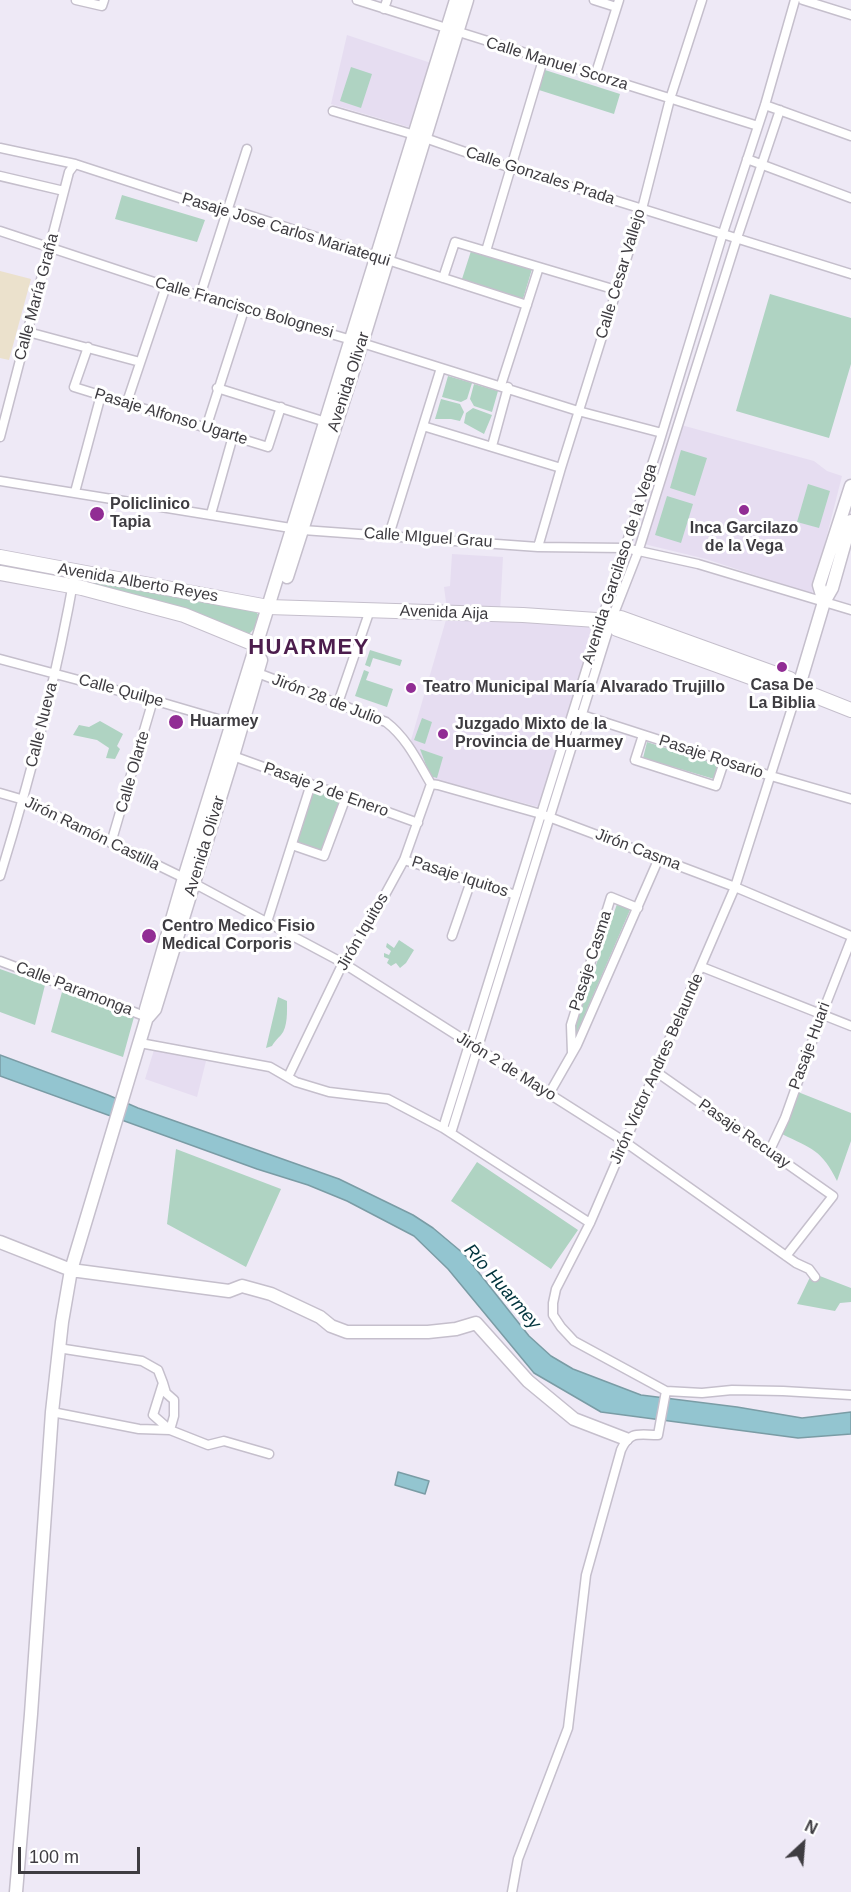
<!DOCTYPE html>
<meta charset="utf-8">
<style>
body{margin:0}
#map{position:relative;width:851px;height:1892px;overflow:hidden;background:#eee9f6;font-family:Arial,sans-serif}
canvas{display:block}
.north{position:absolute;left:773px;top:1814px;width:60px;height:60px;-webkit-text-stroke:4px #fff;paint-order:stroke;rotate:26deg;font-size:16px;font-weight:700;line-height:24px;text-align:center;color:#3e3c41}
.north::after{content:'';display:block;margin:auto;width:21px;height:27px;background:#3e3c41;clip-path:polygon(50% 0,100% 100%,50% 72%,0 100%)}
.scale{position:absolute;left:18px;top:1847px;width:122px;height:27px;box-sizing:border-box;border:3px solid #3e3c41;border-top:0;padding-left:8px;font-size:18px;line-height:21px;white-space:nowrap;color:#3e3c41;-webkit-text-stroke:4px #fff;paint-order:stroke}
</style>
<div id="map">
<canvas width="851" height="1892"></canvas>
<div class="north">N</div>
<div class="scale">100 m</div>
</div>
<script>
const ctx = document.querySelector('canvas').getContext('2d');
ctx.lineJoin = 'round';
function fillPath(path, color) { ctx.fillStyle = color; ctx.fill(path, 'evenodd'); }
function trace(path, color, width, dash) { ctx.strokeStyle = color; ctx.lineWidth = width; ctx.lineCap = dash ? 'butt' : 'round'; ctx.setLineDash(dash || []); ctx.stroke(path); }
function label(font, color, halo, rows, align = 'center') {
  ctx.font = font + ' Arial,sans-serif'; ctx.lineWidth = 6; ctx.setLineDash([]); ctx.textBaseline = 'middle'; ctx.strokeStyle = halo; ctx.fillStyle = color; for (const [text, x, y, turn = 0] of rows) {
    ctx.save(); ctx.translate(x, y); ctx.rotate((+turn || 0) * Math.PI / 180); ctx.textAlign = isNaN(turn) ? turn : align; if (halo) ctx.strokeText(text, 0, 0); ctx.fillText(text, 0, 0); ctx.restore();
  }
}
fillPath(new Path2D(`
 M347,35l84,28 -22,64 -78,-23z
 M681,425l133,36 13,10 15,5 -30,118 -106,-35 -62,-15z
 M452,554l51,3 -3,55 -38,-2v-5l-15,5 -3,-23 6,-1z
 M448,613l147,10 -24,84 -32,100 -112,-29 -16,-38z
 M154,1050l52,11 -9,36 -52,-18z`), '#e6ddf1');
fillPath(new Path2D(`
 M0,271l31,8 -22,81 -9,-2z`), '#ebe1cc');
fillPath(new Path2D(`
 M351,67l21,7 -11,34 -21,-7z
 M545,70l75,24 -6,20 -75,-24z
 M122,195l83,25 -8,22 -82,-23z
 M471,251l61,18 -9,30 -61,-20z
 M770,294l81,24v46l-22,74 -93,-27z
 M448,376l24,7 -5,16 -6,3 -19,-5z
 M474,384l24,7 -6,21 -18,-6 -4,-7z
 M441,399l19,5 4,8 -4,9 -9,-2h-16z
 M473,408l19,7 -8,19 -20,-11 2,-10z
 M681,450l26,8 -12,38 -25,-8z
 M808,484l22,7 -11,37 -22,-6z
 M667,496l26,8 -12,39 -26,-8z
 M83,577l164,28 11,9 -1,12 -8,8 -169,-53z
 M370,650l32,10 -2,6 -27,-8 -3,9 -5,-2z
 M364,670l5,2 -3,8 27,9 -6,18 -32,-11z
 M422,718l10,4 -7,22 -11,-4z
 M100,721l23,13 -6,12 3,3 -5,10 -9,-1 3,-10 -12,-8 -24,-5 6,-10 10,2z
 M647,742l71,23 -4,14 -71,-21z
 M420,749l23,8 -6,21 -7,-2z
 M312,789l28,10 -17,52 -26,-9z
 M617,904l13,6 -54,125v-12z
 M399,940l15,10 -8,13 -6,5 -4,-5 -5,3 -4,-3 2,-4 -5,-2v-4l5,2 2,-4 -5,-4 1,-4 7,5z
 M0,969l45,16 -10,40 -35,-13z
 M62,992l72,25 -11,40 -72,-25z
 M278,997l9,4c0,10 1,26 -6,34 -4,4 -6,6 -9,11l-6,2z
 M798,1092l53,21v28l-14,40c-15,-31 -25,-32 -55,-47z
 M176,1149l105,40 -35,78 -79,-43z
 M477,1162l101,68 -27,39 -100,-68z
 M812,1273l39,15v14l-11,1 -5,8 -38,-7z`), '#afd3c2');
const water = new Path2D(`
 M0,1055l108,40 30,13 201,71 74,36 20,13 31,26 65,82 22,20 22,13 68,26 96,12 65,11 49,-6v22l-53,4 -197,-26 -67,-39 -86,-104 -34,-33 -67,-35 -39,-16 -51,-16 -257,-93z
 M398,1472l31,9 -4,13 -30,-9z`);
fillPath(water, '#93c5d0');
trace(water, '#7a9ca5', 1.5);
const street = new Path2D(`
 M76,0l26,6 2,-6
 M357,0l401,126
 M594,0l22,7
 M803,0l48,15
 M384,9l3,-9
 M595,76l24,-76
 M765,105l86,31
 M333,111l92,27 86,30 340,106
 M0,148l75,16
 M747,159l104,39
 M0,176l64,15
 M0,231l166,55 196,57 216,68 84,22
 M486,251l57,-191
 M443,278l12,-36 161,48
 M200,296l47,-147
 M28,332l112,30
 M88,347l-14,40 194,60 13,-40
 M501,385l38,-118
 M217,388l112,35
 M127,402l39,-116
 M423,426l138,42
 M206,428l38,-118
 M0,437l69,-265 6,-8 135,44 32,5 285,92
 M492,446l16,-59
 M0,481l303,49 235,17 87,1 73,16 153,46
 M75,492l26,-97
 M211,514l22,-78
 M389,535l52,-167
 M538,547l23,-79 81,-259 28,-110 32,-99
 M0,659l153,41 82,24
 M255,672l131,50c21,16 32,40 45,62
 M798,689l-63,198 -145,336 -34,66 -3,14v12l8,12 13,14 92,50 36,2 30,-3 51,1 68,4
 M338,703l32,-93
 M579,714l192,62 80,23
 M643,735l-8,25 81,26 8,-24
 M233,756l185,67
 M431,784l7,1 103,29 194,73 116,49
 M0,793l24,7 160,78 159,85 282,179 171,121 13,6 6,8
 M111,843l42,-143
 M292,845l32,11 22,-59
 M404,860l112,35
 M0,876c31,-100 57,-201 75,-304
 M267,922l44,-138
 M452,936l19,-55
 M0,961l147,56
 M702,967l149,59
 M140,1043l130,24 26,15 33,10 59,7 55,29 147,95
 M572,1053l-1,-28 40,-128 27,11
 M655,1071l178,125 -47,60
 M288,1077l55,-114 32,-50 29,-53 27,-76
 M549,1094l28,-49 82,-187
 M443,1128l159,-509 57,-176 64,-210 42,-128 30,-105
 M451,1133l160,-512 27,-69 99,-314 43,-128
 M769,1152l16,-34 37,-104 29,-74
 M58,1348l84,13 16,9 5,13 -10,32 17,15
 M163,1383l3,10 8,7v16l-4,14 38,15 16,-4 45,13
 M52,1412l87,17 31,1
 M512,1892l6,-33 50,-131 18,-153 35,-125c9,-20 18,-15 37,-15l8,-44`);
const secondary = new Path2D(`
 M287,577l75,-234 105,-343
 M824,602l-5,-17 32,-99
 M798,689l26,-87 8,-14 19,-67
 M148,1017l7,-8 78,-253 28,-96
 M0,1242l71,28 158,21 13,-5 29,8 49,23 11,9 16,6h81l28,-3 20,-6 52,58 46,38 52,20
 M16,1892l15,-178 21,-302 10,-90 9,-52 76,-253 -1,-8 38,-131 272,-878`);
const primary = new Path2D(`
 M0,557l268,50 255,8 88,6 10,-3 169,61 8,10
 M0,573l82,15 102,27 73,30
 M611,621l6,8 169,61 12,-1 53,21`);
trace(street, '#c5bfcc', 11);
trace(secondary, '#c5bfcc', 15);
trace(primary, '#c5bfcc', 16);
trace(street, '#fff', 8);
trace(secondary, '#fff', 12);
trace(primary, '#fff', 14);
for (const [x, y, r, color] of [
 [744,510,6,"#912d94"],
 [97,514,8,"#912d94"],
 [782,667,6,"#912d94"],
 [411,688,6,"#912d94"],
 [176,722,8,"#912d94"],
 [443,734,6,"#912d94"],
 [149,936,8,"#912d94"]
]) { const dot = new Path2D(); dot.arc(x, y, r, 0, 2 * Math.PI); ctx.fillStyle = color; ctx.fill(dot); trace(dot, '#fff', 2); }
label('16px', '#3e3c41', '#fff', [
 ["Calle Manuel Scorza",557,64,17],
 ["Calle Gonzales Prada",540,176,18],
 ["Pasaje Jose Carlos Mariatequi",286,230,17],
 ["Calle Cesar Vallejo",621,274,-73],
 ["Calle María Graña",37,297,-75],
 ["Calle Francisco Bolognesi",244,308,16],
 ["Avenida Olivar",349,382,-72],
 ["Pasaje Alfonso Ugarte",171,417,17],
 ["Calle MIguel Grau",428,538,4],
 ["Avenida Garcilaso de la Vega",620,564,-72],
 ["Avenida Alberto Reyes",138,583,10],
 ["Avenida Aija",444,613,2],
 ["Calle Quilpe",121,691,15],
 ["Jirón 28 de Julio",327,700,21],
 ["Calle Nueva",42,725,-76],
 ["Pasaje Rosario",711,757,18],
 ["Calle Olarte",133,772,-74],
 ["Pasaje 2 de Enero",326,790,20],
 ["Jirón Ramón Castilla",92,834,26],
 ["Avenida Olivar",205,846,-73],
 ["Jirón Casma",638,850,21],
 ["Pasaje Iquitos",460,877,18],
 ["Jirón Iquitos",363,932,-60],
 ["Pasaje Casma",591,961,-72],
 ["Calle Paramonga",74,989,21],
 ["Pasaje Huari",810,1046,-70],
 ["Jirón 2 de Mayo",506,1067,32],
 ["Jirón Victor Andres Belaunde",657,1069,-66],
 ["Pasaje Recuay",744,1134,35]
]);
label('bold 16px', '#3e3c41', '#fff', [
 ["Policlinico",110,505],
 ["Tapia",110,523],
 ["Inca Garcilazo",744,529,"center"],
 ["de la Vega",744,547,"center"],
 ["Casa De",782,686,"center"],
 ["La Biblia",782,704,"center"],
 ["Teatro Municipal María Alvarado Trujillo",423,688],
 ["Huarmey",190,722],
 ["Juzgado Mixto de la",455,725],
 ["Provincia de Huarmey",455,743],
 ["Centro Medico Fisio",162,927],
 ["Medical Corporis",162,945]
], 'left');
label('italic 18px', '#01333c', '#fff', [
 ["Río Huarmey",502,1287,49]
]);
ctx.letterSpacing = '1.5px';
label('bold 22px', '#4c1d4d', '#fff', [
 ["HUARMEY",309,648]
]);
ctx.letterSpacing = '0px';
</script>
